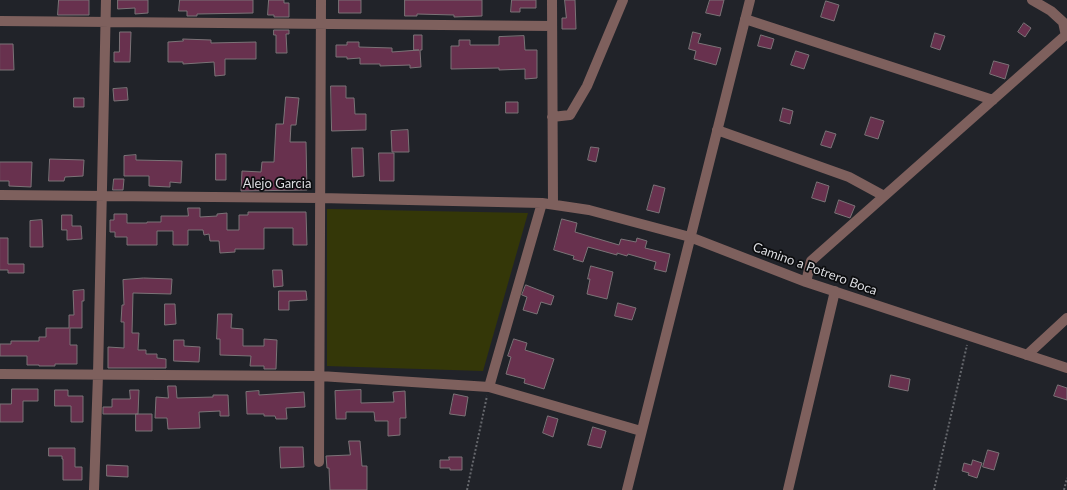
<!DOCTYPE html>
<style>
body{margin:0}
canvas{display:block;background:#212329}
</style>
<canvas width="1067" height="490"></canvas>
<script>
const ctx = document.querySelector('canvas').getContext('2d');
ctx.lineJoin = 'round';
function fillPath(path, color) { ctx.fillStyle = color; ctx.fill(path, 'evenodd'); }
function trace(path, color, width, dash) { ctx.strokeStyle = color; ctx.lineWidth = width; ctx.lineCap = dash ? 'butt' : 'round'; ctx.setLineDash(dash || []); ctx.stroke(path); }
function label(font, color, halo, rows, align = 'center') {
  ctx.font = font + ' Lato,sans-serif'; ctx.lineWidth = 3.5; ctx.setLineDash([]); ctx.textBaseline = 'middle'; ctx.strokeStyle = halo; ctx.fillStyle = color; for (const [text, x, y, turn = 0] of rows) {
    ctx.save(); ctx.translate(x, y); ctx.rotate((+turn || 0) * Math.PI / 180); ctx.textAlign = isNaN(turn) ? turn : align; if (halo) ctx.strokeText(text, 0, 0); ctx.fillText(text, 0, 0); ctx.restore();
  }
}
fillPath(new Path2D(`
 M327,209l201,4 -45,158 -156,-5z`), '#343708');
const building = new Path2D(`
 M59,0h30v15h-31z
 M118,0h30v13l-13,1v-6l-17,1z
 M180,0h73v13l-56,1v2h-10v-5h-8z
 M269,0h15v3h5v14h-15v-2h-6z
 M339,0h22v13h-22z
 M405,0h77v16l-28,1v-2l-37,-1v2h-12z
 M512,0h24v8h-16v4h-9z
 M565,0h10l1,29h-14v-11h4z
 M710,0h14l-4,16 -14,-3z
 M826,1l13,4 -5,16 -13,-4z
 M1024,23l7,5 -6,9 -7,-5z
 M274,30h15v4h-3l1,19h-11v-18h-2z
 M120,32h11l-1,30h-16v-10h5z
 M693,32l8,2 -3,9 23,5 -5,17 -22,-6 2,-8 -7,-2z
 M935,33l10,3 -5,14 -9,-3z
 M414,35h8v15h-2l1,17 -11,1v-3l-30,1v-2h-20v-6l-13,1v-2h-11v-12h11v-3h12v5l33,1v4l27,-2h-5z
 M761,35l13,4 -3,10 -13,-3z
 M524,36l1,14h12v28l-12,1v-10l-26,1v-2l-48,1v-23h8v-6h11v5h29v-8z
 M183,39l28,1v3l45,-1v17h-31v16l-10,1 -1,-14 -31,2v-2h-15v-20l15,-1z
 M0,44h13l1,26h-14z
 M796,51l13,4 -5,14 -13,-4z
 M994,61l15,4 -4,14 -15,-5z
 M331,86h15v12h8l1,16h11v16l-34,1z
 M127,88l1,12 -14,1 -1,-12z
 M286,97l13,1 -3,27h-5l-1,17h16l1,48 -66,1 1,-20 19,1 1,-10h12l2,-38h7z
 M74,98h10v9h-10z
 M506,102h12v11h-12z
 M783,108l10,3 -3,13 -10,-3z
 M871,117l13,4 -6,18 -13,-4z
 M408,130l1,22h-17l-1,-21z
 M826,131l10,3 -5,14 -10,-3z
 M591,147l8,1 -3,14 -8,-2z
 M352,148h11l1,28 -11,1z
 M379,153h15v28h-14z
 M216,154h10v26h-10z
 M136,155v5l46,1 -1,22 -11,-1v5l-21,-1v-10h-25v-20z
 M50,159l34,1 -1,16 -18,1 -1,4h-15z
 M0,162h32l-1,25 -22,-1v-5h-9z
 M114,179h10l-1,11h-10z
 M817,182l12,4 -4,16 -13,-4z
 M654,185l11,3 -6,25 -12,-3z
 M839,200l16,6 -5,12 -15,-5z
 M188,208h12v9l17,-1v-2l10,-1v17h12v-15h9v-3h58l1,33h-14v-17h-29v21h-29v3l-15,1 -1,-12h-9l-1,-7 -5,1 -1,-5h-15v15h-15v-14h-16v14h-30v-8h-12v-5h-5v-12h4v-6h13v9h20v-1h14v-6h27z
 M62,215h10v11h9l1,13 -15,1v-10h-5z
 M562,219l15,4 -2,9 44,13 2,-6 15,3 1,-4 10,3 -2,7 25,6 -4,18 -12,-3 2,-7 -28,-8 -1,2 -10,-3v2l-29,-8 -5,15 -10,-3 1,-3 -20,-6z
 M42,220l1,27h-13v-26z
 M0,238h8v26h16v9h-16v-3h-8z
 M591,266l22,6 -6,27 -20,-5 3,-15h-2z
 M273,270h9l1,16 -9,1z
 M144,278l28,1 -1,15 -38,-1 -1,40h7l-1,17h8v4h11v4l9,1v9h-58v-21l16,1v-26h-3l1,-17h2l-1,-25z
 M526,285l28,11 -3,9 -10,-3 -4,12 -14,-4 4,-13 -5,-2z
 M84,290v11h-2v27h-12v17h7v19h-22v2h-16v-1h-12v-9h-27v-12h11v-3h28v-4h7v-9h23v-13h5l-1,-24z
 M279,291h27l1,9 -18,1v9h-10z
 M618,303l18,5 -4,12 -17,-4z
 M165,304h10l1,20 -11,1z
 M218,314h14l-1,14 12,1v17h21v-7l13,1 -1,29h-12v-3h-14l1,-10 -31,-1v-16h-3z
 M514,339l13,4 -2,7 29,9 -10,30 -20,-6 1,-4 -19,-5 5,-17 -3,-1z
 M174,340h10v6l16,1 -1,15 -25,-1z
 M891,375l19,4 -2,12 -19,-4z
 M1058,385l9,3v12l-13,-4z
 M168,386h8l1,12 36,-1v-2h15l1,21h-9v-5l-21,1 1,16 -32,1 -1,-11h-12l1,-21 12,1z
 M12,389h26v12h-15v21h-23v-18h11z
 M55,390h13v6h15v26h-12v-16h-16z
 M130,390h9l-1,24h-35v-7h9v-8h18z
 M361,390v13l33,-1 -1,-10 12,-1 1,27h-6v17l-12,1v-15h-13l-1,-9h-28v7h-10l-1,-28z
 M259,391v4l45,-3 1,15 -19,1 1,11h-11l-1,-3h-11v-2h-17l-1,-22z
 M454,394l14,3 -3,19 -15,-2z
 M136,414h16v17h-16z
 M548,416l10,3 -5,18 -10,-4z
 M593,427l13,4 -5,17 -13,-3z
 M349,441h11l2,25h5v24h-37l-1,-22h-2l-1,-12 24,-1z
 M280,447h23l1,20 -23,1z
 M49,448h26v19h7v13h-19v-21h-1v-3h-13z
 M988,450l11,3 -5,17 -11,-3z
 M449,457h13v13h-12v-2h-10v-8h9z
 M973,460l9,3 -5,15 -9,-3 1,-2 -7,-2 2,-8 7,2z
 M107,465l21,1v11l-21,-1z`);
fillPath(building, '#68314e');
trace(building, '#7b7377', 1);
trace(new Path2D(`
 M467,490l20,-94
 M934,490l33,-145
 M1064,490l3,-12`), '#65676c', 2, [2, 2]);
trace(new Path2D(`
 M552,0l1,204
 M1032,0l19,11 12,11 3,14
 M745,19l248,81
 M0,21l552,5
 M552,117l18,-2 17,-29 36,-86
 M717,130l132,47 35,19
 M0,195l320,3 222,5 47,7 101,27 116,45 261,86
 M806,282l5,-21 256,-227
 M1027,355l40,-37
 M0,374l320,2 169,11 152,44
 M489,387l53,-184
 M319,462l2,-462
 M94,490l4,-115 8,-375
 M627,490l123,-490
 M788,490l47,-199`), '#7e605d', 10);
label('13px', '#dbdce0', '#0c0d0f', [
 ["Alejo Garcia",277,184],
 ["Camino a Potrero Boca",815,269,20]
]);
</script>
